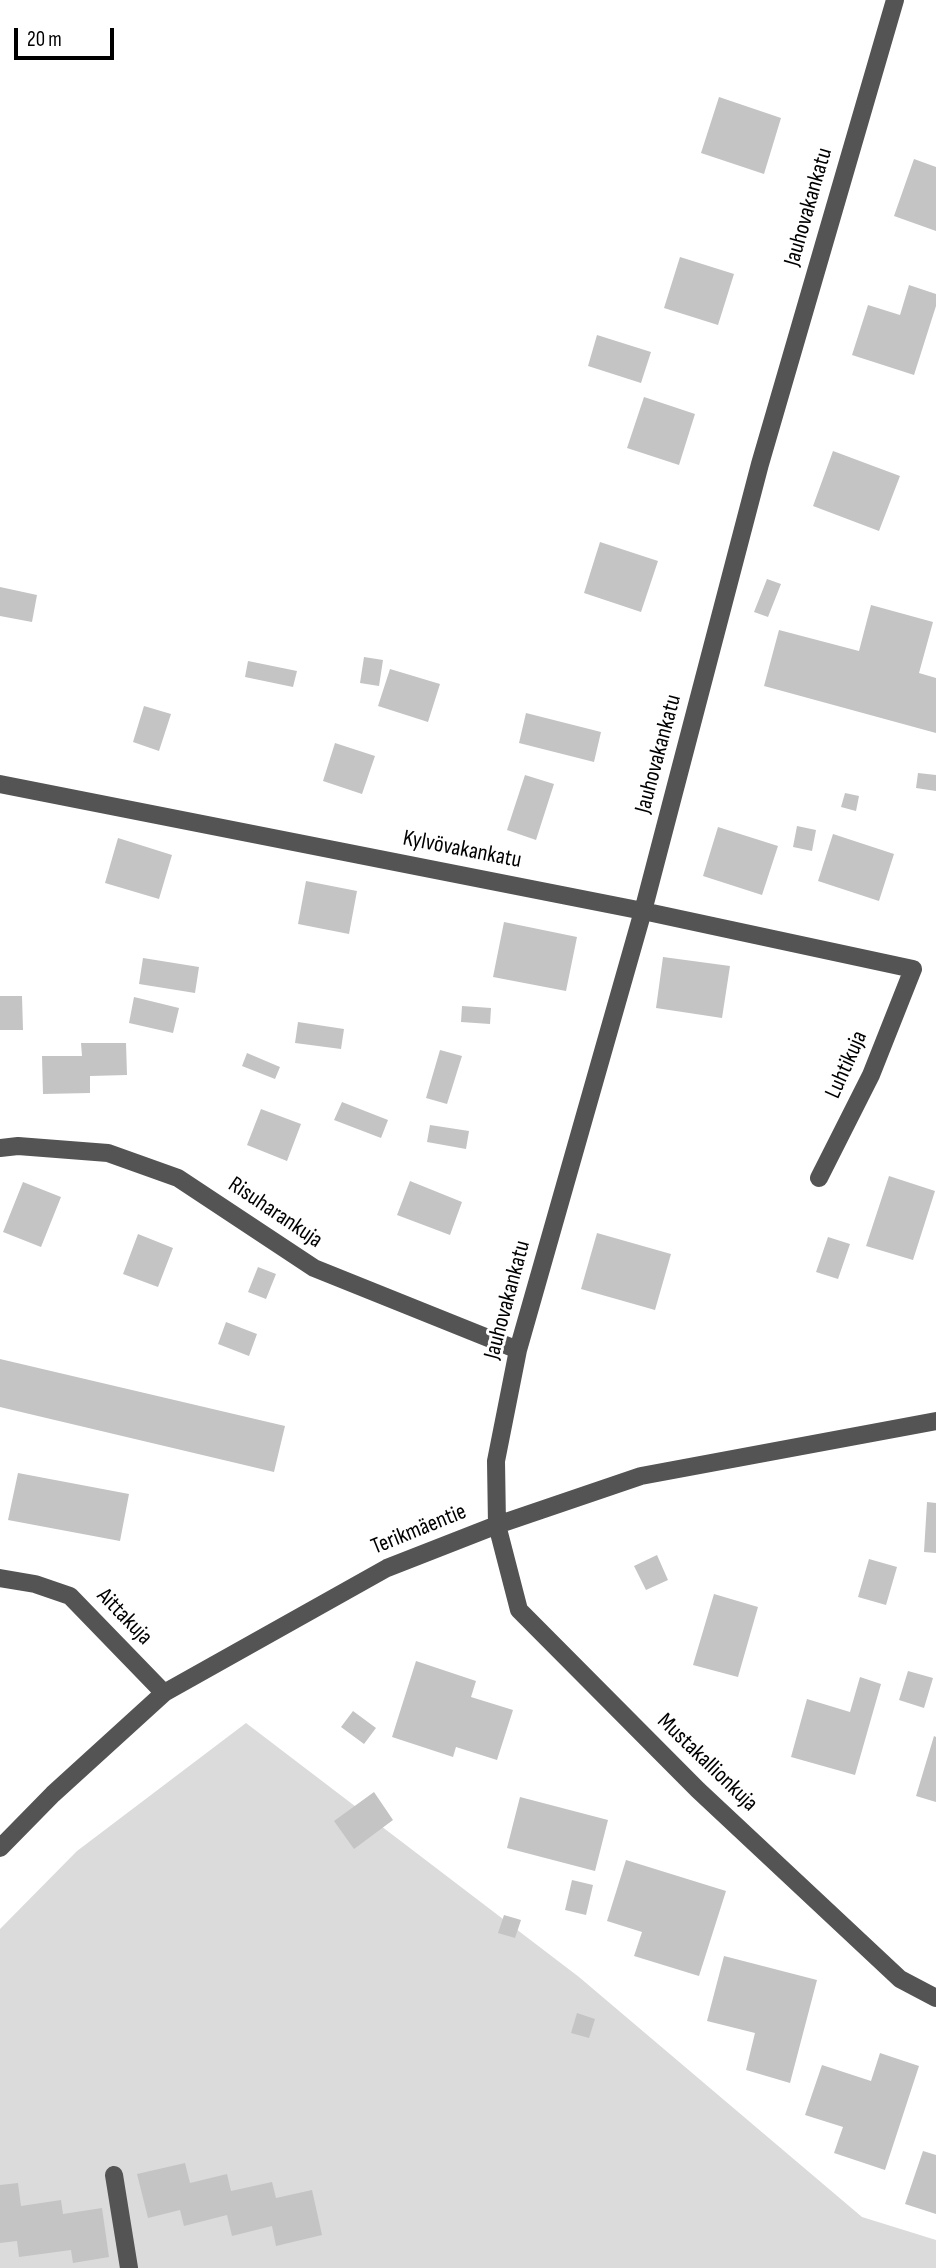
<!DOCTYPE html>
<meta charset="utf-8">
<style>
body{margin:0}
#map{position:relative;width:936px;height:2268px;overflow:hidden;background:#fff;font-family:"Sofia Sans Condensed",sans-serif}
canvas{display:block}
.scale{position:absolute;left:14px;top:28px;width:100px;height:32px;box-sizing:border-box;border:4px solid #000;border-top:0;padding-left:9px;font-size:21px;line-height:24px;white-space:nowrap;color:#000;-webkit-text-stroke:5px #fff;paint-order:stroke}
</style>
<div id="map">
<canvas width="936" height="2268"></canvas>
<div class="scale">20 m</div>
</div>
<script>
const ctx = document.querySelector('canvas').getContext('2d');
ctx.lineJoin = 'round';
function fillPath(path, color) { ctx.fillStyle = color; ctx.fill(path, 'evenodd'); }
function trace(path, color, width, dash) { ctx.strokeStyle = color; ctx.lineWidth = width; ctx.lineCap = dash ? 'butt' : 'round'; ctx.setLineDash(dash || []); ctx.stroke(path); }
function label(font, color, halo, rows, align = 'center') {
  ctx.font = font + ' "Sofia Sans Condensed",sans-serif'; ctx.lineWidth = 6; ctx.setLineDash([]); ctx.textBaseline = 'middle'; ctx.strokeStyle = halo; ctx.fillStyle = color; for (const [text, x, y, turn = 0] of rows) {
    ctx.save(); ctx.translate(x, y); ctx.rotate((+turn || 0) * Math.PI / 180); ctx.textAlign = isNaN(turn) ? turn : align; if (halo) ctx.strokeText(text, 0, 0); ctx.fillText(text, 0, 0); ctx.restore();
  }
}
fillPath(new Path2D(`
 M246,1723l333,254 283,240 74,23v28h-936v-339l77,-78z`), '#dbdbdb');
fillPath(new Path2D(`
 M719,97l62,21 -17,56 -63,-21z
 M914,159l22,8v64l-42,-15z
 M680,257l54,17 -16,51 -54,-17z
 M909,285l27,9v12l-22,69 -62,-20 16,-50 32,10z
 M597,335l54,17 -10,31 -53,-17z
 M644,397l51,17 -16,51 -52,-17z
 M833,451l67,25 -21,55 -66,-25z
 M600,542l58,19 -17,51 -57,-19z
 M767,579l14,5 -13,33 -14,-5z
 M0,587l37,8 -5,27 -32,-6z
 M871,605l62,17 -14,51 17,5v55l-172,-47 15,-56 80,21z
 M364,657l19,3 -4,26 -19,-3z
 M248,661l49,10 -4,16 -48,-10z
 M390,669l50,15 -12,38 -50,-16z
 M144,706l27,8 -12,37 -26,-9z
 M526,713l75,19 -7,30 -75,-19z
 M335,743l40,13 -13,38 -39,-13z
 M918,773l18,2v16l-20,-3z
 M525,775l29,9 -18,56 -29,-10z
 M845,793l14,3 -3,15 -15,-4z
 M797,826l19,4 -4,21 -19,-4z
 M718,827l60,19 -16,49 -59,-19z
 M833,834l61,20 -15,47 -61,-20z
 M118,838l54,17 -13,44 -54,-16z
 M306,881l51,10 -8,43 -51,-10z
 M504,922l73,15 -11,54 -73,-14z
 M663,957l67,9 -8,52 -66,-10z
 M143,958l56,9 -4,26 -56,-9z
 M0,996h22l1,34h-23z
 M134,997l45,11 -6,25 -44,-10z
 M462,1006l29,2 -1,16 -29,-2z
 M298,1022l46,7 -3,20 -46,-6z
 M81,1043h45l1,32 -37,1v17l-47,1 -1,-38h40z
 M440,1050l22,6 -15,48 -21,-6z
 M247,1053l33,14 -5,12 -33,-13z
 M342,1102l46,18 -7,18 -47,-18z
 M261,1109l40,15 -14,37 -40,-16z
 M430,1125l39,6 -3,18 -39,-7z
 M889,1176l46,15 -22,69 -47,-14z
 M410,1181l52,21 -12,33 -53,-20z
 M23,1182l38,15 -20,50 -38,-15z
 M597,1233l74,21 -16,56 -74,-21z
 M138,1234l35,14 -15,39 -35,-13z
 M828,1237l22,7 -12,35 -22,-7z
 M258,1267l18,7 -10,25 -18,-7z
 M226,1322l31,12 -8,22 -31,-12z
 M0,1359l285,67 -11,46 -274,-65z
 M18,1473l111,21 -9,47 -112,-21z
 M927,1502l9,1v50l-12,-1z
 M657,1555l11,25 -22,10 -12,-24z
 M869,1559l28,8 -11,38 -28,-8z
 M714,1594l44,13 -20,70 -45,-12z
 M416,1661l60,20 -5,16 42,13 -16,50 -41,-13 -3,10 -61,-20z
 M908,1671l25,7 -9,30 -25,-8z
 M860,1677l21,7 -26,91 -64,-18 16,-58 43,13z
 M353,1711l23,17 -12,16 -23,-17z
 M934,1736l2,1v65l-20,-6z
 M374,1792l19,28 -39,29 -20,-28z
 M520,1797l88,23 -13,51 -88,-23z
 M626,1860l100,31 -27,85 -65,-20 8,-24 -35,-11z
 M572,1880l21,5 -7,30 -21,-5z
 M504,1915l17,5 -6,18 -17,-5z
 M724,1956l93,24 -27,103 -44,-13 9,-37 -48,-12z
 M577,2013l18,6 -6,19 -18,-5z
 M880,2053l39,13 -34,104 -51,-17 9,-26 -38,-12 17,-50 49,16z
 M923,2151l13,4v59l-31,-10z
 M185,2163l5,20 37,-9 4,17 41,-9 4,16 36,-8 10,45 -46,11 -4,-20 -40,10 -5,-21 -43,11 -4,-16 -32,8 -11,-44z
 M18,2183l3,23 40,-6 2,14 39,-6 7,49 -36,6 -2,-13 -52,7 -2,-16 -17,2v-58z`), '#c4c4c4');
trace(new Path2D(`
 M895,0l-135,464 -117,447 -125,439 -22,111 1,64 22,85 179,180 202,189 36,19
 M0,784l643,127 270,58 -42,106 -52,103
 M0,1148l18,-2 90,7 70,25 136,90 204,82
 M0,1578l35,6 35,12 94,97
 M0,1848l53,-54 111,-101 223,-125 110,-43 144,-49 295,-55
 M114,2175l15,93`), '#545454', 18);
label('23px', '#000', '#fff', [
 ["Jauhovakankatu",809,207,-74],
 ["Jauhovakankatu",659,754,-75],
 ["Kylvövakankatu",462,850,11],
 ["Luhtikuja",847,1065,-66],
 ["Risuharankuja",275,1213,34],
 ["Jauhovakankatu",508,1300,-75],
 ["Terikmäentie",419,1530,-22],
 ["Aittakuja",124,1617,46],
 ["Mustakallionkuja",707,1763,44]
]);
</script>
